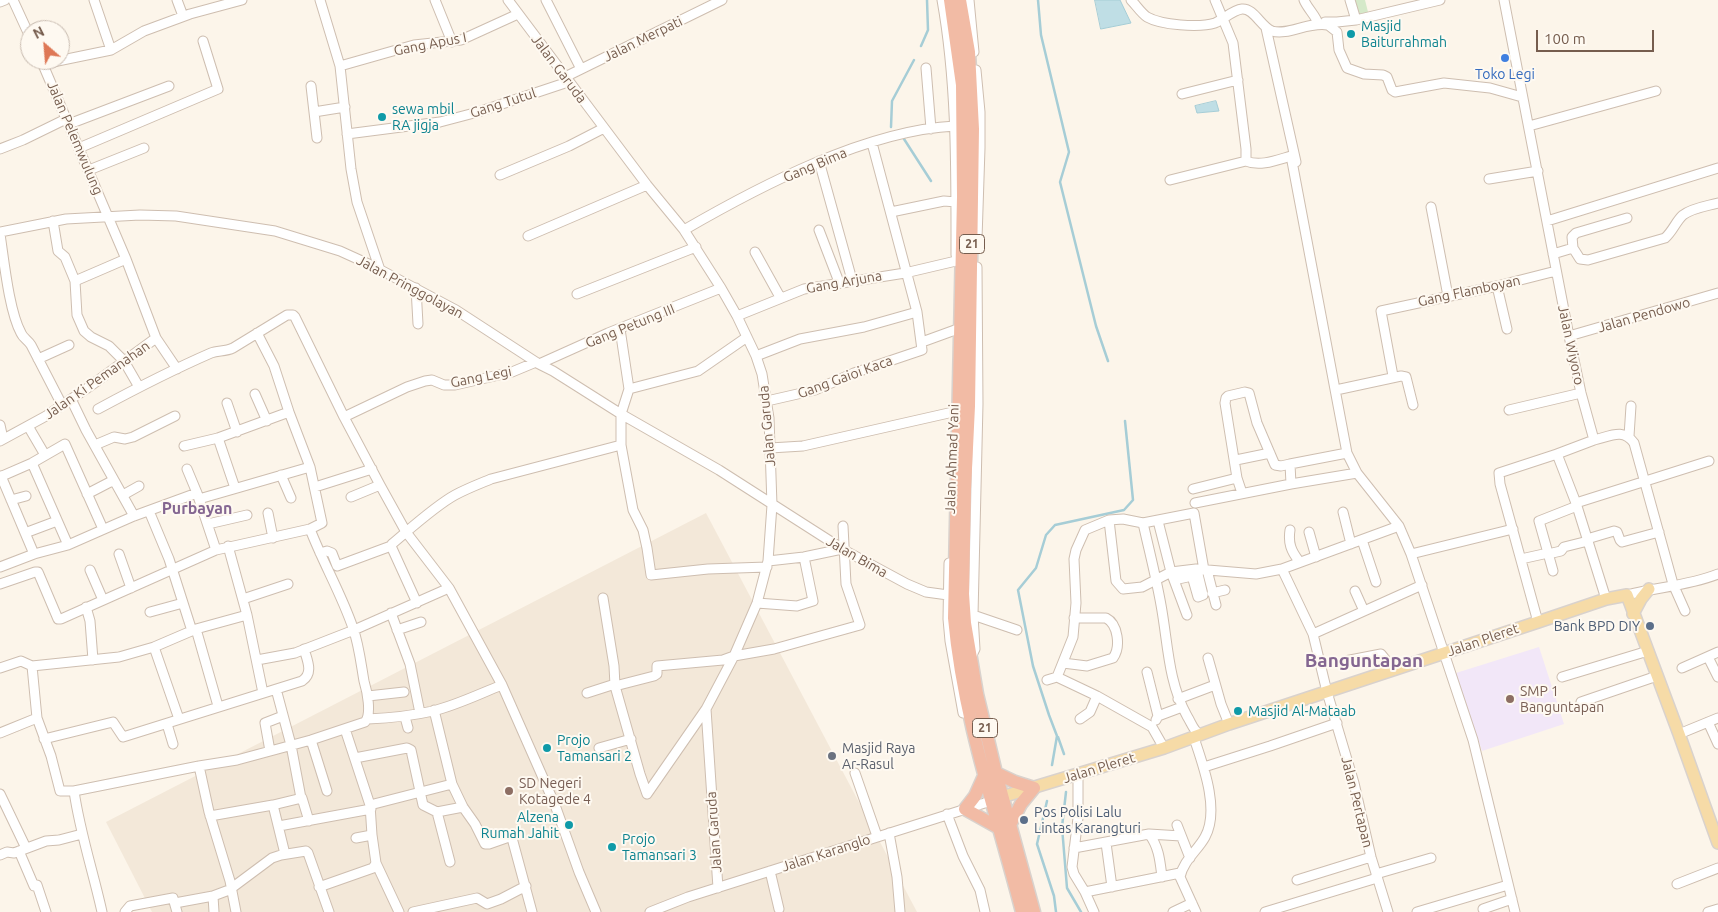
<!DOCTYPE html>
<style>
body{margin:0}
#map{position:relative;width:1718px;height:912px;overflow:hidden;background:#fcf5ea;font-family:Ubuntu,sans-serif}
canvas{display:block}
.north{position:absolute;left:20px;top:20px;width:50px;height:50px;box-sizing:border-box;background:#fef9f1;border:1px solid #c8bbb0;border-radius:50%;rotate:333deg;font-size:14px;font-weight:700;line-height:20px;text-align:center;color:#765d4e}
.north::after{content:'';display:block;margin:auto;width:18px;height:22px;background:#de7856;clip-path:polygon(50% 0,100% 100%,50% 72%,0 100%)}
.scale{position:absolute;left:1536px;top:30px;width:118px;height:22px;box-sizing:border-box;border:2px solid #765d4e;border-top:0;padding-left:6px;font-size:15px;line-height:18px;white-space:nowrap;color:#765d4e;-webkit-text-stroke:4px #fef9f1;paint-order:stroke}
</style>
<div id="map">
<canvas width="1718" height="912"></canvas>
<div class="north">N</div>
<div class="scale">100 m</div>
</div>
<script>
const ctx = document.querySelector('canvas').getContext('2d');
ctx.lineJoin = 'round';
function fillPath(path, color) { ctx.fillStyle = color; ctx.fill(path, 'evenodd'); }
function trace(path, color, width, dash) { ctx.strokeStyle = color; ctx.lineWidth = width; ctx.lineCap = dash ? 'butt' : 'round'; ctx.setLineDash(dash || []); ctx.stroke(path); }
function label(font, color, halo, rows, align = 'center') {
  ctx.font = font + ' Ubuntu,sans-serif'; ctx.lineWidth = 4; ctx.setLineDash([]); ctx.textBaseline = 'middle'; ctx.strokeStyle = halo; ctx.fillStyle = color; for (const [text, x, y, turn = 0] of rows) {
    ctx.save(); ctx.translate(x, y); ctx.rotate((+turn || 0) * Math.PI / 180); ctx.textAlign = isNaN(turn) ? turn : align; if (halo) ctx.strokeText(text, 0, 0); ctx.fillText(text, 0, 0); ctx.restore();
  }
}
fillPath(new Path2D(`
 M706,513l211,399h-765l-46,-90z`), '#f3e8d9');
fillPath(new Path2D(`
 M1539,647l25,77 -82,27 -26,-78z`), '#f2e7f8');
fillPath(new Path2D(`
 M1353,0h12l3,12 -11,3z`), '#d5e9c9');
const water = new Path2D(`
 M1095,0h25l11,23 -30,6z
 M1216,101l3,10 -22,2 -2,-7z`);
fillPath(water, '#bfdee5');
trace(water, '#a6cdd6', 1);
trace(new Path2D(`
 M1038,0l3,35 28,117 -9,30 36,144 12,35
 M921,46l7,-16 -1,-30
 M891,127l1,-26 22,-41
 M904,139l27,42
 M1058,737l6,17
 M1052,765l5,-29 -8,-21 -16,-49 -15,-76 18,-22 10,-33 9,-10 69,-15 9,-10 -8,-79
 M1066,792l-4,35 5,61 14,24
 M1047,801l-10,43 17,52 2,16`), '#a6cdd6', 2.5);
const minor = new Path2D(`
 M13,0l17,37
 M94,0l17,50
 M177,0l6,16
 M320,0l20,66 11,103 6,33 23,68
 M435,0l17,42
 M508,0l139,185 37,45 37,58 16,28 19,40 6,18 7,44 3,87 -4,56 -11,42 -23,53 -28,53 12,179
 M546,0l35,69
 M942,0c15,84 14,170 14,255
 M969,0l5,52
 M1131,0c5,5 10,13 16,17 14,8 52,11 68,6 9,-4 18,-13 27,-14 12,-1 19,18 30,22 16,5 37,-10 56,-6l9,7 2,18 8,18 17,6 19,1 4,2 5,13 3,2 49,-9 46,5 32,9
 M1304,0c3,8 13,17 14,24
 M1350,0l6,20
 M1504,0l65,336 12,57 13,47 -37,14 -58,19 1,11 38,138
 M0,2l5,-2
 M1325,22h12l19,-2 84,-20
 M1266,28l30,134
 M41,60l85,199 30,79 21,31
 M43,64l68,-14 33,-19 46,-17 52,-14
 M340,66l74,-21 47,-5 57,-26
 M926,68l5,61
 M976,70l4,42v36l-3,91
 M565,77l157,-77
 M311,86l6,52
 M1182,94l56,-14
 M314,112l31,-5
 M69,124l100,-38
 M1529,126l127,-35
 M347,134l93,-12 38,-10 90,-30
 M79,148l139,-59 -15,-48
 M0,149l23,-9 43,-21
 M819,161l33,119
 M1246,161c14,6 31,-1 45,-5l56,297 10,20 42,53 12,28 62,186 42,172
 M89,170l55,-22
 M500,175l69,-29 35,-18
 M1489,179l49,-8
 M1170,180l76,-19v-12l-13,-106 -18,-43
 M1431,207l17,89
 M891,212l53,-11 12,1
 M53,221l5,30 7,6 10,24 2,34 7,16 7,6 18,9 15,15 15,26
 M1547,221l171,-53
 M684,230c76,-44 183,-100 271,-104
 M819,230l20,52
 M0,232l66,-13 74,-4 36,1 99,15 65,20 33,15 83,44 83,54 14,7 68,43 98,56 125,80 63,34 19,8 22,3
 M0,234c4,26 9,77 21,99 2,5 7,7 10,12l31,60
 M528,236l119,-51
 M1573,248l-1,-11 4,-4 51,-15
 M755,252l25,45
 M1553,254l20,-6 7,11 8,1 77,-22c8,-7 11,-17 18,-23 9,-7 24,-9 35,-12
 M75,281l51,-22
 M1497,286l10,43
 M416,288l2,36
 M577,294l119,-47
 M737,316l67,-27 101,-16 51,-12
 M620,329l9,60 -8,25v31l12,65 10,20 4,18 4,27 57,-6 59,-2
 M1569,336l149,-43
 M922,342l33,-12
 M756,356l44,-17 64,-12 53,-15
 M38,359l31,-14
 M539,364l69,-31 113,-45
 M1393,376l-12,-65 116,-25 59,-15
 M629,389l69,-18 49,-34
 M1336,390l65,-14 5,1 7,28
 M255,394l12,27
 M71,399l15,31 48,86
 M767,401l48,-11 39,-17 68,-23 -5,-38 -45,-169
 M227,403l10,29
 M98,409c37,-20 74,-39 113,-56 7,-3 14,-1 22,-5l54,-33h6l2,2 49,100 36,68 26,47 43,56 53,97 53,120 24,67 17,40
 M1509,410l72,-17
 M344,417l63,-30 18,-6 7,-1 12,5h11l57,-13 24,-10
 M0,425l3,14
 M28,426l17,29
 M1629,436l2,-30
 M218,438l17,50
 M1594,440c17,-4 29,-12 40,3l39,141 12,27
 M0,441l46,-25 43,-29 67,-49
 M95,445l19,-8 11,2 8,-2 42,-21
 M184,446l34,-8 71,-26
 M770,448l33,-2 150,-34
 M1557,454l19,49 30,96
 M1236,460l34,-7
 M32,463l36,82
 M187,469l10,24
 M281,475l10,23
 M1,476l33,78
 M0,477l32,-14 33,-19 38,85
 M1291,484l66,-11
 M315,487l57,-18
 M1193,489l44,-11
 M1242,493l-5,-15 -12,-75 1,-5 2,-2 17,-4 4,1 8,30 18,42 6,1 9,-2
 M87,494l27,-14
 M123,495l16,-9
 M351,497l29,-12
 M199,499l111,-32
 M11,500l15,-4
 M1195,503l96,-19 -1,-20 57,-11
 M1576,503l133,-42
 M149,511l20,48 23,72
 M1343,512l8,32
 M268,513l5,25
 M1109,520l7,61 7,8 19,-2 29,-15 25,-3 60,5 26,-5 117,-43
 M1158,521l13,51 16,43
 M1143,523c6,27 13,54 18,82 7,38 7,77 26,111 5,8 6,14 13,19
 M208,524l39,-9
 M1290,530c-2,13 1,21 9,31
 M1309,532l7,25
 M25,533l32,-12
 M1587,539l27,-8 3,1 3,8 2,2 37,-10
 M1362,540l14,42
 M320,553l7,-2 5,2 5,13 54,-20
 M1548,553l5,18
 M119,554l12,34
 M1411,554l102,-25
 M1548,554l13,-3 3,-4 24,-6
 M1521,559l27,-6 -9,-32 38,-15
 M768,561l36,-4 38,-8
 M949,563l-1,56 2,22 13,72
 M0,567l34,-13 34,-9 66,-29 63,-23 19,57
 M1282,569l31,65 14,58 27,91 17,74 17,55
 M90,570l13,30
 M1207,570l9,35
 M1174,580l18,-4 6,21 5,-2 -6,-25
 M0,584l35,-12h3l20,47h3l155,-69 94,-21 12,-6 -12,-56 -21,-55 -15,-46 -17,-33
 M1355,591l9,20
 M1212,593l13,-3
 M1627,595c30,-8 61,-9 91,-21
 M603,598l11,68 1,20 25,88 7,20
 M243,599l45,-15
 M417,603l-26,-57 1,-2c18,-15 43,-38 63,-49 11,-6 24,-11 36,-16l130,-34
 M757,603l40,3 16,-5 -9,-44
 M86,607l4,14 3,39
 M150,612l33,-9
 M391,613l19,51 10,49
 M247,615l16,78
 M973,615l44,15
 M196,629l22,77
 M397,630l24,-8
 M1313,634l109,-49
 M154,647l25,72
 M972,655l3,-6 -2,-34 5,-211 -1,-137
 M1708,657l10,20
 M1208,658l13,46 8,20
 M257,660l38,-7 59,-23 95,-42
 M1345,661l36,-7 13,16
 M1063,663l24,3 26,-8c8,-11 5,-34 -7,-40h-32
 M32,666l5,52 14,38 9,35h14l125,-25 38,-6 74,-20 54,-18c7,-8 2,-31 -1,-41 -3,-17 -5,-36 -11,-53 -12,-35 -30,-65 -43,-99
 M32,666l87,-9 35,-10 42,-18 51,-14 -19,-69
 M0,668l21,-7 11,5
 M1682,668l36,-16
 M1147,672l11,44
 M1562,677l86,-26
 M1047,680l10,-3
 M615,686l39,-10 3,-2v-8l66,-6 11,-4 40,-7 86,-24 -14,-41 -3,-58
 M276,689l15,56 10,53
 M587,693l28,-9
 M368,696l36,-4
 M1178,699l37,-14
 M1581,702l76,-26
 M434,710l18,74 11,23 12,17 10,20h4l20,-7 3,1 20,74
 M405,717l3,11
 M368,719c22,-1 43,-3 65,-8 24,-6 46,-17 69,-26
 M1080,719l10,-7 7,-16
 M1156,720l2,-4 24,-9
 M1708,722l10,22
 M167,724l6,20
 M345,729l25,76 2,30 4,28 23,49
 M0,733l37,-15
 M1679,734l39,-16
 M1194,738c9,27 26,72 11,99 -7,13 -22,24 -25,40l16,35
 M44,739l69,-17 10,15 179,-56c12,-8 5,-21 2,-32
 M311,740l16,51
 M599,748l32,-9
 M1164,748l-12,-21 -55,-31 -40,-19 16,-40 3,-34 -2,-44 2,-9 9,-20 24,-10 14,-1 20,4 51,-10 10,57
 M270,751l-5,-28 18,-7
 M355,758l52,-10 4,2 12,55 14,7 13,50
 M199,766l10,46 21,69 6,31
 M1204,767l66,-21 67,-23
 M855,773l22,63
 M1078,775v43l-6,49 2,7 11,18 95,-19
 M74,791c6,42 19,80 28,121
 M0,794l26,54
 M647,794l59,-85
 M273,805l12,49
 M370,805l82,-21
 M437,812l26,-5
 M947,814l16,42 17,34 5,22
 M210,816l63,-11 29,-7 7,23
 M1177,825l13,33
 M279,826l92,-17
 M889,833l8,44 3,35
 M1149,834l32,2
 M356,838l16,-3
 M1106,843l6,44
 M1074,848l75,-14c10,13 11,27 13,43
 M19,851l15,35 3,-1 9,27
 M0,855l7,-3 7,1 32,-12 13,-1 23,-6
 M770,871l9,38
 M1376,874l55,-16
 M1297,880l74,-23
 M1677,884l41,-16
 M319,887l54,-19 3,-5
 M1085,892l9,20
 M213,896l16,-6 43,-32 9,-3 25,-4 2,2 21,59
 M175,903l38,-7 1,16
 M1483,909l29,-10
 M125,912l5,-6 43,-8 4,14
 M413,912l64,-14 10,6 14,-5 25,-13
 M650,912l38,-15 303,-96
 M1173,912l19,-9
 M1265,912l112,-34
 M1417,912l91,-27
 M1708,912l10,-3`);
const major = new Path2D(`
 M1633,614l8,-15 8,-10
 M995,799l169,-51 65,-24 309,-102 68,-23 21,-4 52,139 39,109`);
const highway = new Path2D(`
 M950,0l12,85 1,112 -9,421c9,101 43,197 68,294
 M960,0l9,52 4,77 -4,277 -4,83 -2,105 2,29 12,71 19,79 38,139
 M996,773l19,9 19,6 -13,16 -11,21
 M984,776l-9,20 -10,13 34,19`);
trace(minor, '#cebeb0', 11);
trace(major, '#d9d2cd', 14);
trace(highway, '#d9d2cd', 15);
trace(minor, '#fff', 9);
trace(major, '#f6dba7', 11);
trace(highway, '#f2bba5', 12);
for (const [x, y, r, color] of [
 [1351,34,5,"#0f9aa8"],
 [1505,58,5,"#3f7fe0"],
 [382,117,5,"#0f9aa8"],
 [1650,626,5,"#5c6f8a"],
 [1510,699,5,"#8d6e63"],
 [1238,711,5,"#0f9aa8"],
 [547,748,5,"#0f9aa8"],
 [832,756,5,"#6b7280"],
 [509,791,5,"#8d6e63"],
 [1024,820,5,"#5c6f8a"],
 [569,825,5,"#0f9aa8"],
 [612,847,5,"#0f9aa8"]
]) { const dot = new Path2D(); dot.arc(x, y, r, 0, 2 * Math.PI); ctx.fillStyle = color; ctx.fill(dot); trace(dot, '#fef9f1', 2); }
for (const [x, y, w] of [
 [972,244,25],
 [985,728,25]
]) { const box = new Path2D(); box.roundRect(x - w / 2, y - 9.5, w, 19, 4); ctx.fillStyle = '#fef9f1'; ctx.fill(box); trace(box, '#765d4e', 1); }
label('bold 12px', '#765d4e', null, [
 ["21",972,244],
 ["21",985,728]
]);
label('14px', '#0d838f', '#fef9f1', [
 ["Masjid",1361,26],
 ["Baiturrahmah",1361,42],
 ["sewa mbil",392,109],
 ["RA jigja",392,125],
 ["Masjid Al-Mataab",1248,711],
 ["Projo",557,740],
 ["Tamansari 2",557,756],
 ["Alzena",559,817,"right"],
 ["Rumah Jahit",559,833,"right"],
 ["Projo",622,839],
 ["Tamansari 3",622,855]
], 'left');
label('14px', '#765d4e', '#fef9f1', [
 ["Jalan Merpati",643,39,-26],
 ["Gang Apus I",430,44,-11],
 ["Jalan Garuda",559,69,53],
 ["Gang Tutul",503,103,-18],
 ["Jalan Pelemwulung",75,138,67],
 ["Gang Bima",815,165,-23],
 ["Gang Arjuna",844,282,-10],
 ["Jalan Pringgolayan",410,287,28],
 ["Gang Flamboyan",1469,291,-12],
 ["Jalan Pendowo",1644,315,-16],
 ["Gang Petung III",630,326,-22],
 ["Jalan Wiyoro",1571,345,78],
 ["Gang Legi",481,377,-11],
 ["Gang Gaioi Kaca",845,377,-20],
 ["Jalan Ki Pemanahan",97,380,-35],
 ["Jalan Garuda",767,426,-95],
 ["Jalan Ahmad Yani",952,459,-88],
 ["Jalan Bima",857,557,30],
 ["Jalan Pleret",1483,640,-19],
 ["Jalan Pleret",1099,768,-17],
 ["Jalan Pertapan",1357,802,76],
 ["Jalan Garuda",714,832,-94],
 ["Jalan Karanglo",826,853,-18]
]);
label('14px', '#366cbe', '#fef9f1', [
 ["Toko Legi",1505,74]
]);
label('14px', '#4e5e75', '#fef9f1', [
 ["Bank BPD DIY",1640,626],
 ["Pos Polisi Lalu",1034,812,"left"],
 ["Lintas Karangturi",1034,828,"left"]
], 'right');
label('14px', '#785e54', '#fef9f1', [
 ["SMP 1",1520,691],
 ["Banguntapan",1520,707],
 ["SD Negeri",519,783],
 ["Kotagede 4",519,799]
], 'left');
label('14px', '#5b616d', '#fef9f1', [
 ["Masjid Raya",842,748],
 ["Ar-Rasul",842,764]
], 'left');
label('bold 16px', '#846691', '#fef9f1', [
 ["Purbayan",197,509]
]);
label('bold 19px', '#846691', '#fef9f1', [
 ["Banguntapan",1364,661]
]);
</script>
